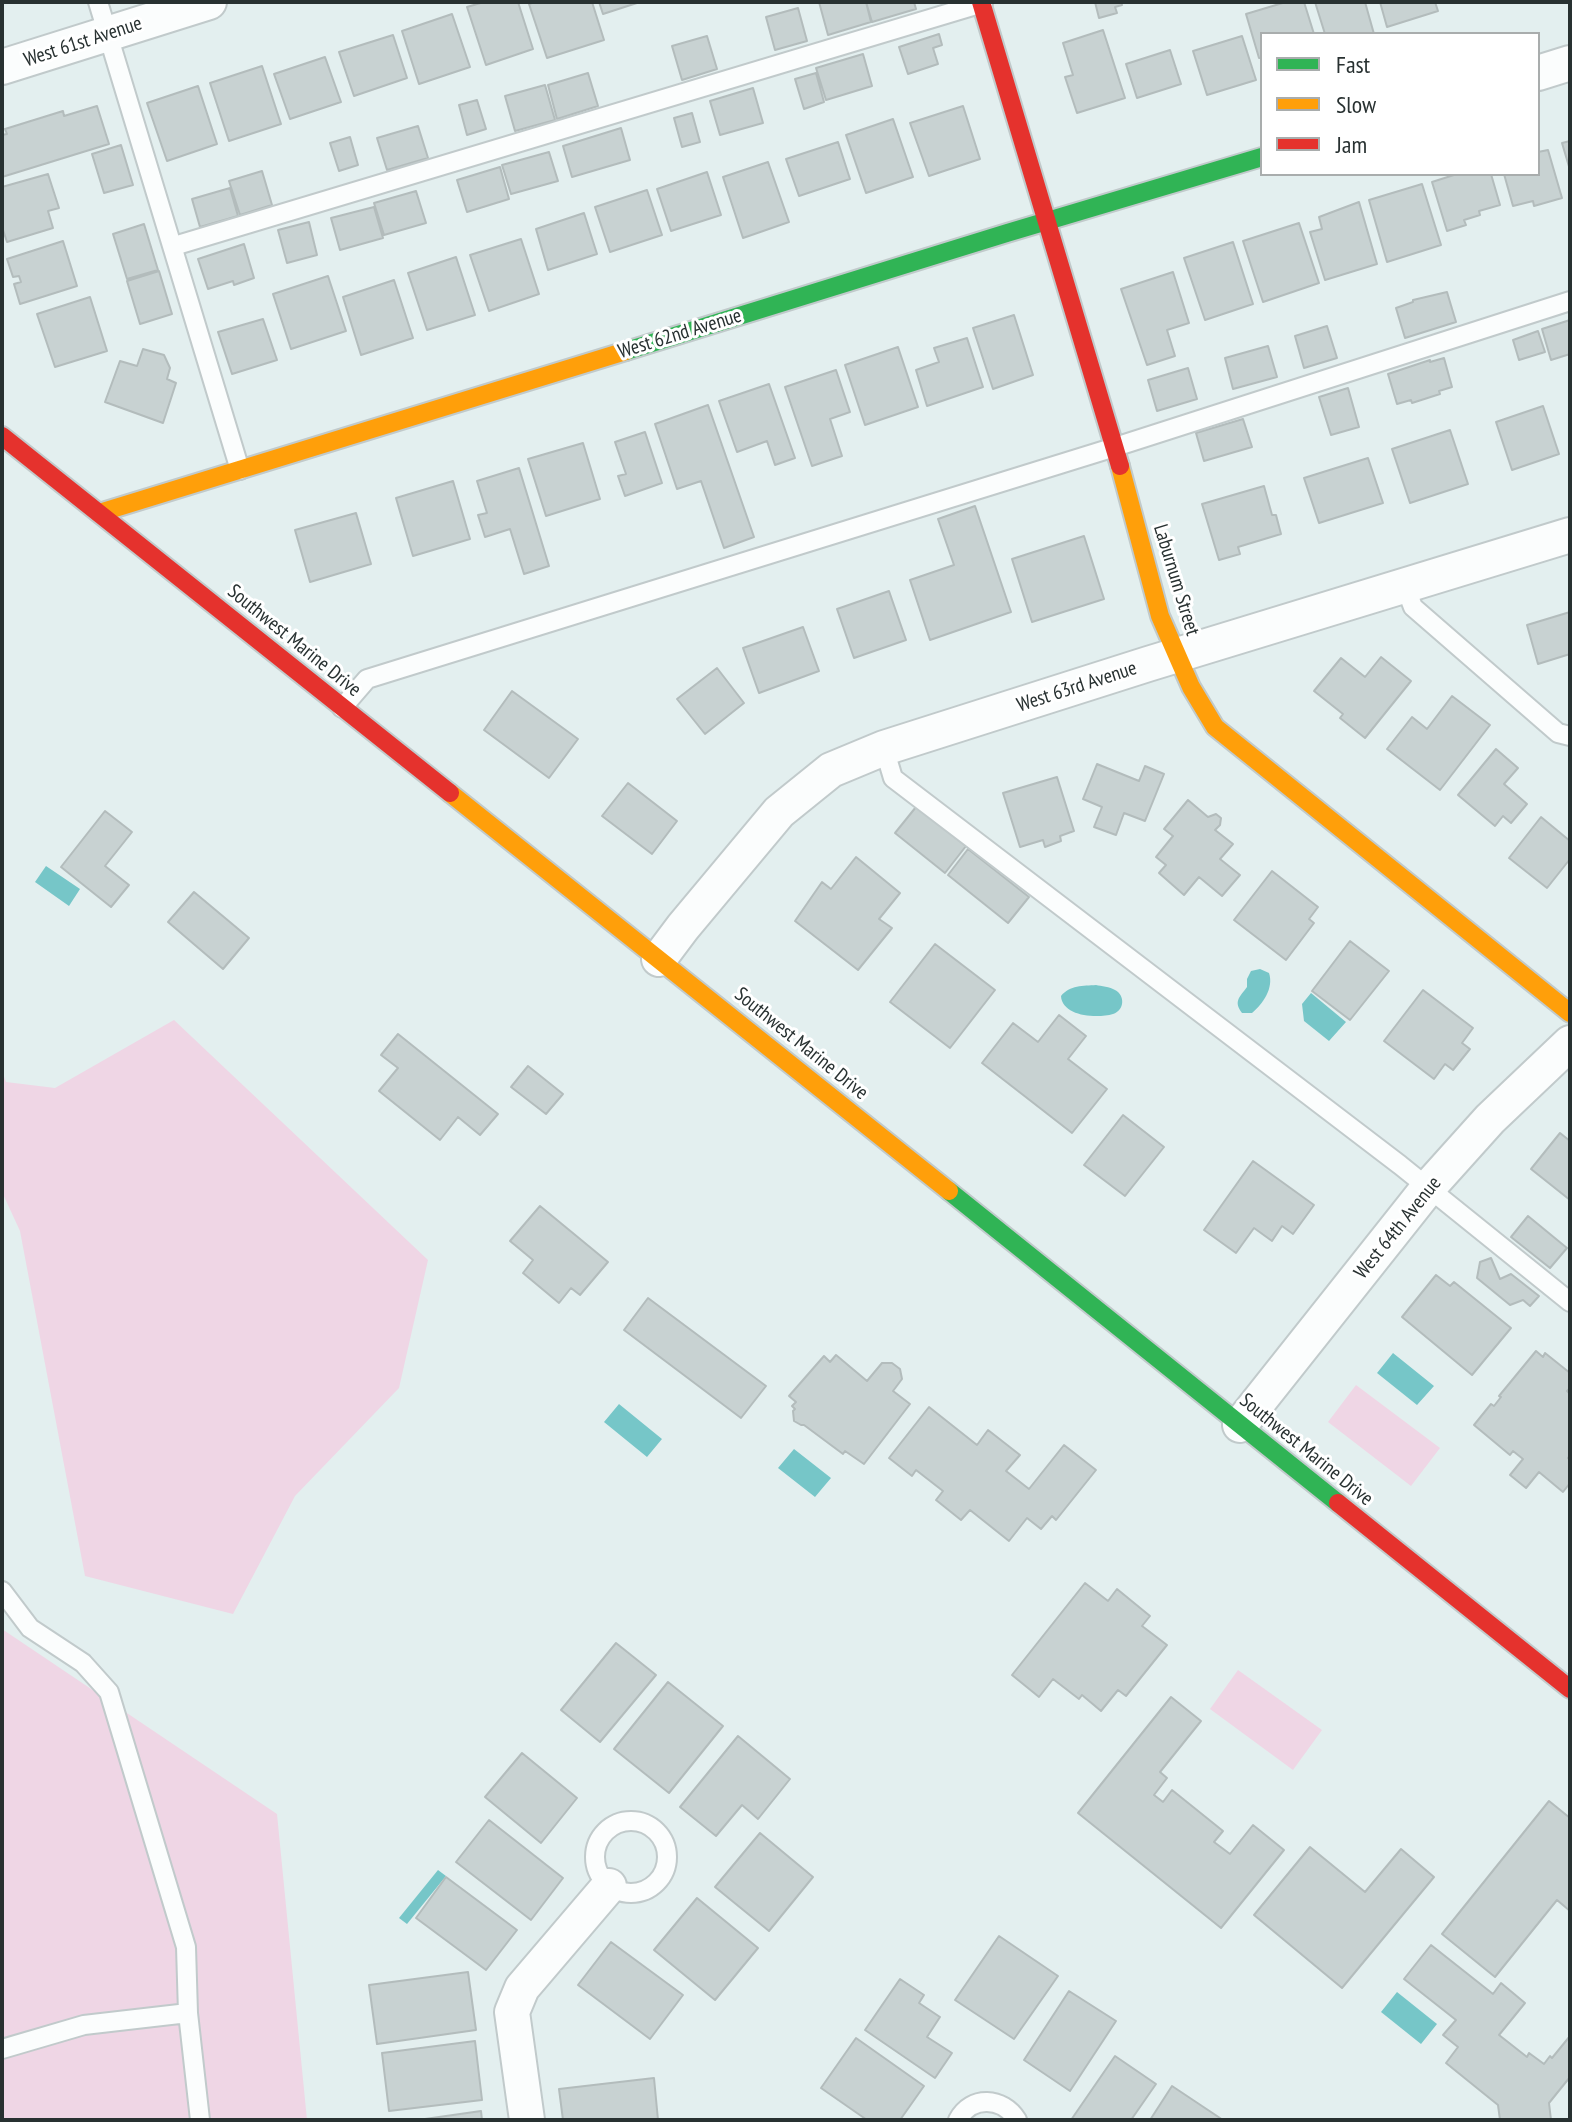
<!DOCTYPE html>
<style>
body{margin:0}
#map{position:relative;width:1572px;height:2122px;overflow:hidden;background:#e3efef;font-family:"PT Sans Narrow",sans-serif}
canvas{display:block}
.frame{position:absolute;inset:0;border:4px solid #283131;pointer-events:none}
.legend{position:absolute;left:1260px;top:32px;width:280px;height:144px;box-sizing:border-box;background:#fff;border:2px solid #a9adad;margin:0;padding:10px 14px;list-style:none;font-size:24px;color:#283131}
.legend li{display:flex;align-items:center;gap:16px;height:40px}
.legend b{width:40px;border:2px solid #a9adad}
</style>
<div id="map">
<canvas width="1572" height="2122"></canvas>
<div class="frame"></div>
<ul class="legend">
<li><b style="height:10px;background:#30b455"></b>Fast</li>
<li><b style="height:10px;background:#ff9f0a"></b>Slow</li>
<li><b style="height:10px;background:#e5322d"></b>Jam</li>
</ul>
</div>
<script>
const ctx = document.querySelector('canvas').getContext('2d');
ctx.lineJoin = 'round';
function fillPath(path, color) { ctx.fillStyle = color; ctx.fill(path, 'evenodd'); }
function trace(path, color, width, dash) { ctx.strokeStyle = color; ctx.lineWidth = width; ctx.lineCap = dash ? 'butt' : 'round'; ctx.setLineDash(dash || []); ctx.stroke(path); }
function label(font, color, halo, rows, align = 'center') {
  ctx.font = font + ' "PT Sans Narrow",sans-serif'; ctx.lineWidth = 6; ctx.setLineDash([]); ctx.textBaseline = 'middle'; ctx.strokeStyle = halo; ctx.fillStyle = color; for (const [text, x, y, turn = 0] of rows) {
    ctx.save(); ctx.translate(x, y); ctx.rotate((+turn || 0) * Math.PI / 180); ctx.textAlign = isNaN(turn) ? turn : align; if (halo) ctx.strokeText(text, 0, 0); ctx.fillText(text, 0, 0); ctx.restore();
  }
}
fillPath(new Path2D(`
 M174,1020l254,240 -29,128 -104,108 -62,118 -148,-38 -65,-345 -18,-39v-121l4,11 49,6z
 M1356,1385l84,63 -29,38 -83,-64z
 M2,1629l275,185 30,306h-305z
 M1238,1670l84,60 -29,40 -83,-61z`), '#efd6e5');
fillPath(new Path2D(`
 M46,866l34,23 -11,17 -34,-24z
 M1260,969l9,4c5,15 -6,31 -17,40h-10c-9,-12 -2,-16 5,-26v-8l4,-8z
 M1096,985c5,1 14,2 19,5 10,5 10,20 -2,24 -17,5 -51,2 -52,-18 9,-11 22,-10 35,-11z
 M1311,993l35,29 -17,19 -25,-20 -2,-17z
 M1393,1353l41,33 -17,19 -40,-32z
 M619,1404l43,35 -15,18 -43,-35z
 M794,1449l37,29 -16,19 -37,-29z
 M438,1870l8,6 -39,48 -8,-6z
 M1397,1992l40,32 -16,20 -40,-32z`), '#76c6c8');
const building = new Path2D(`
 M484,2h34l15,47 -47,16 -19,-58z
 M535,2h57l12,38 -57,18 -18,-54z
 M599,2h41l-37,12z
 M819,2h47l5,20 -43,13z
 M866,2h48l2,7 -44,13z
 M1095,2h26l1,3 -7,2 2,6 -18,5z
 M1286,2h18l10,32h-52v24h-3l-13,-44z
 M1315,2h50l9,32h-49z
 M1380,2h55l3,9 -51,16z
 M798,8l9,33 -32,9 -9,-33z
 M452,14l18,53 -51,17 -17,-53z
 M1103,30l22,68 -48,15 -12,-36 8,-2 -10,-32z
 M939,34l3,11 -9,3 5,16 -30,10 -9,-27z
 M393,35l14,43 -53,18 -15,-44z
 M707,36l10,33 -35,11 -10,-34z
 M1242,36l14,44 -49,15 -14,-44z
 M1170,50l11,34 -44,14 -11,-34z
 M863,54l9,32 -46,14 -10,-32z
 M325,57l16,45 -51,17 -16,-45z
 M262,66l19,58 -52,17 -19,-58z
 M588,73l10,33 -41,13 -9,-34z
 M816,73l8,29 -20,7 -9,-30z
 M545,85l10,35 -40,11 -10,-35z
 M198,86l19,58 -50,17 -20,-58z
 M753,88l10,35 -43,12 -10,-34z
 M477,100l9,29 -19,6 -8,-30z
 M97,106l12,38 -107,33v-42l5,-1 -2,-5 58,-18 1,5z
 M963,106l17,53 -51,17 -19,-53z
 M692,113l8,29 -18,5 -8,-29z
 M893,119l20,58 -47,16 -20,-58z
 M418,126l10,32 -41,12 -10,-32z
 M621,128l9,32 -58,17 -9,-31z
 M350,137l8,28 -19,6 -9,-28z
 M1570,141v29l-8,-27z
 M838,142l12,37 -51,17 -13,-37z
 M121,145l12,40 -29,8 -12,-39z
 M1548,150l14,48 -28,8 -1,-5 -20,5 -9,-32h34v-22z
 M549,152l9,29 -47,13 -9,-29z
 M768,162l21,60 -46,16 -20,-61z
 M500,167l9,32 -42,13 -10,-32z
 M262,171l10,34 -32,10 -11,-34z
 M707,172l14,43 -50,16 -14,-42z
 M48,174l11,34 -11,3 5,17 -46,14 -5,-15v-40z
 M1457,174h34l9,31 -21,6 1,4 -16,5 2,5 -19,6 -15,-49z
 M1422,184l19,61 -54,17 -18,-62z
 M230,188l8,28 -38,11 -8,-28z
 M647,190l15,45 -52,17 -15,-45z
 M416,191l10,32 -42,12 -10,-32z
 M1359,202l18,62 -52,16 -15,-48 12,-3 -3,-12z
 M374,207l9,31 -43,12 -9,-32z
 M584,213l13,41 -49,16 -12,-41z
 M309,222l8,33 -30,8 -9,-33z
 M1299,223l20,60 -56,19 -20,-61z
 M144,224l14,46 -31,9 -14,-45z
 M521,239l18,55 -50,17 -19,-56z
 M63,241l14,45 -57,18 -6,-20 7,-2 -2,-6 -6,1 -6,-18z
 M1233,242l20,62 -48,16 -21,-62z
 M244,244l10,34 -20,7 -1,-4 -25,8 -10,-30z
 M456,257l19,58 -48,15 -19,-57z
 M159,271l13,43 -32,10 -13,-43z
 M1173,272l16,51 -22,7 8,26 -28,9 -26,-76z
 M328,276l18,55 -55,18 -18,-55z
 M394,280l19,58 -52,17 -18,-58z
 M1447,292l9,30 -51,16 -9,-30 17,-6v-2z
 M90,297l17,54 -52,16 -18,-53z
 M1014,315l19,60 -40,14 -20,-61z
 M263,319l14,41 -45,14 -14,-42z
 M1570,320v34l-19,6 -9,-31z
 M1327,326l10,32 -33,10 -9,-32z
 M1538,331l7,21 -26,8 -6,-20z
 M967,338l16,49 -56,19 -11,-36 23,-8 -5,-14z
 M1268,346l9,31 -44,12 -8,-31z
 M898,347l20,60 -53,18 -20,-60z
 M143,349l21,6 6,13 -3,11 9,4 -13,40 -58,-21 15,-41 17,5z
 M1444,358l8,29 -13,4 1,3 -28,9 -1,-3 -14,4 -9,-30 42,-14v2z
 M1188,368l9,31 -40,12 -9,-31z
 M836,370l14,42 -20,7 12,37 -30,10 -27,-79z
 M769,384l26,74 -20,7 -8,-24 -30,11 -18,-51z
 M1348,388l11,39 -28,8 -12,-38z
 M708,405l46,132 -30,11 -23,-67 -24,8 -22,-65z
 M1543,406l16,48 -47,16 -16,-48z
 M1243,419l9,28 -48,14 -8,-28z
 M1450,430l18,54 -58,19 -18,-54z
 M645,432l17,51 -37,13 -7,-20 8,-2 -11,-32z
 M583,443l17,56 -54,17 -18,-57z
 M1368,458l15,45 -64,20 -15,-45z
 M519,468l30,98 -25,8 -14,-45 -25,8 -7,-22 9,-2 -10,-32z
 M453,481l17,58 -57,17 -17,-58z
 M1264,486l8,29h4l5,19 -43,13 2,7 -21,6 -17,-56z
 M975,506l36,106 -81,28 -20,-60 44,-15 -16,-46z
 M356,513l15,51 -61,18 -15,-52z
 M1084,536l20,63 -72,23 -20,-63z
 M889,591l17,49 -52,18 -17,-49z
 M1570,612v42l-32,10 -11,-39z
 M803,627l16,44 -60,22 -16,-45z
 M1381,657l30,24 -46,57 -25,-20 3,-4 -29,-23 27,-33 24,19z
 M717,668l27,35 -39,31 -28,-35z
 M512,691l66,48 -29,39 -65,-48z
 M1452,696l38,29 -50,65 -53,-41 25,-32 15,12z
 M1496,749l22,19 -14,16 23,20 -16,19 -8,-7 -8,10 -37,-31z
 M1097,764l42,17 6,-15 19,8 -19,47 -21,-8 -8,22 -22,-8 8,-20 -19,-8z
 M1057,777l17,54 -14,5 1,5 -16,6 -2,-7 -23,7 -17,-54z
 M628,783l49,38 -25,33 -50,-38z
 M1188,800l20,17 8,-3 5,4 -1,7 -5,5 18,14 -13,15 20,16 -18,21 -23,-19 -15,18 -25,-22 7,-8 -10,-8 17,-21 -9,-7z
 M916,807l50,39 -21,27 -50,-40z
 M105,811l27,21 -27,34 24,19 -18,22 -50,-40z
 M1541,817l29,24v18l-23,29 -38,-30z
 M968,849l61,48 -21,26 -60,-48z
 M856,857l44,36 -21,26 13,9 -34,42 -63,-49 27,-39 9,7z
 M1272,871l46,36 -9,12 5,4 -28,37 -52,-40z
 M194,892l55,46 -26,31 -55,-47z
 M1350,941l39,30 -39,49 -38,-29z
 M935,944l60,46 -45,58 -60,-46z
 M1423,990l50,38 -11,15 8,6 -17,21 -8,-6 -11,15 -50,-38z
 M1059,1015l27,21 -18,23 39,30 -35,44 -90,-70 31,-40 25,19z
 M398,1034l100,80 -18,21 -22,-18 -18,23 -61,-49 19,-23 -17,-13z
 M528,1066l35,28 -17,20 -35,-27z
 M1123,1115l41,32 -39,49 -41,-31z
 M1560,1133l10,8v59l-39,-31z
 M1253,1161l61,44 -21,29 -11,-8 -10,15 -18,-13 -18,25 -32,-23z
 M540,1206l68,56 -28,33 -9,-7 -12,15 -36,-30 10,-13 -23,-19z
 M1528,1216l39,32 -17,20 -39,-31z
 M1491,1258l9,21 11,-5 28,22 -9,10 -7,-6 -13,5 -33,-27 3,-16z
 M1436,1275l14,11 4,-4 57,46 -39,47 -70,-58z
 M648,1298l118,88 -25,32 -117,-88z
 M1536,1351l7,6 2,-4 25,20v15l-3,3 3,3v61l-2,3 2,2v23l-7,9 -24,-20 -13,16 -16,-13 13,-16 -10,-8 -3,4 -36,-30 17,-21 3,2 7,-9 -2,-1z
 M836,1355l31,26 15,-18h10l8,6 2,10 -9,12 17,13 -46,60 -19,-13 -2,3 -39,-29h-3l-7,-4 -1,-10 2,-2 -3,-3 4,-4 -7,-6 35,-40 6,6z
 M929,1407l48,38 11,-15 32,25 -14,16 23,18 35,-44 32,25 -40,50 -4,-4 -11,13 -14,-11 -18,23 -39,-31 -9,10 -25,-20 7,-9 -27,-21 -4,6 -23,-18z
 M1085,1583l23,18 9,-12 33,27 -8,10 25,19 -41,51 -8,-6 -17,21 -19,-16 -3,4 -26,-20 -14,18 -27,-22z
 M616,1643l40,32 -56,67 -39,-32z
 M668,1682l55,44 -54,67 -55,-44z
 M1171,1697l30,24 -41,51 7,6 -13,17 9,7 9,-12 51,41 -9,11 16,12 23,-29 31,25 -63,78 -143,-115z
 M738,1736l52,43 -32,40 -16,-14 -26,31 -36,-29z
 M522,1753l55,45 -36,45 -56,-46z
 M1549,1801l21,17v93l-13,-11 -62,77 -53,-43z
 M489,1820l74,58 -32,42 -75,-58z
 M760,1833l53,44 -44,54 -54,-44z
 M1310,1847l55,45 36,-43 33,28 -92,111 -88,-73z
 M446,1877l71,53 -31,40 -70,-52z
 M697,1898l61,50 -43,52 -61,-50z
 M999,1936l59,40 -44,63 -59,-39z
 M611,1942l72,53 -33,44 -72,-54z
 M1431,1945l62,49 8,-11 24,20 -26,32 28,22 2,-4 15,11 6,-8 2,2 18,-22v41l-21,26 2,17h-51l-2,-15 -52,-42 12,-16 -15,-12 13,-15 -52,-41z
 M468,1972l8,58 -99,14 -8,-59z
 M900,1979l24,16 -5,8 21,14 -13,20 25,16 -17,25 -70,-48z
 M1069,1991l47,30 -46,70 -46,-31z
 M856,2038l68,48 -24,34h-33l-46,-32z
 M475,2041l7,59 -93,11 -7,-58z
 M1115,2056l41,28 -25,36h-60z
 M654,2078l4,42h-95l-4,-31z
 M1172,2086l51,34h-73z
 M481,2111l1,9h-64z`);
fillPath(building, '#c8d2d2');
trace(building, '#b3bcbc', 2);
const lane = new Path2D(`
 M98,2l142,468
 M174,246l809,-243
 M1405,586l8,21 145,126 12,3
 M342,708l25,-29 748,-232 455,-146
 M884,748l9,30 507,387 170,137
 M2,1591l28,37 53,35 26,29 77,255 2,66 12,107
 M595 1857a36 36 0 1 1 72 0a36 36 0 1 1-72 0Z
 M2,2049l82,-24 104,-12
 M958,2120c13,-25 45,-23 59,0`);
const street = new Path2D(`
 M2,67l207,-65
 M1538,73l32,-10
 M659,959l24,-32 96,-115 52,-42 53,-22 264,-84 422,-129
 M1240,1425l188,-237 62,-69 80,-76
 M527,2120l-15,-108 10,-24 87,-102`);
const fast = new Path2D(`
 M626,351l381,-118 255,-76
 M949,1191l389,312`);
const slow = new Path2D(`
 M1120,466l40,150 31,71 24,40 355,286
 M99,513l527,-162
 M450,793l499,398`);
const jam = new Path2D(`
 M981,2l139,464
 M2,436l448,357
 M1338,1503l232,186`);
trace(lane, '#c1cacb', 22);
trace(street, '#c1cacb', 38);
trace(fast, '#c1cacb', 22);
trace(slow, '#c1cacb', 22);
trace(jam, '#c1cacb', 22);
trace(lane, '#fbfdfd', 18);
trace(street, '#fbfdfd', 34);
trace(fast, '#30b455', 18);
trace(slow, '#ff9f0a', 18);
trace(jam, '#e5322d', 18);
label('20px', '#283131', '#fff', [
 ["West 61st Avenue",83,42,-18],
 ["West 62nd Avenue",680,334,-17],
 ["Laburnum Street",1176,580,73],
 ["Southwest Marine Drive",294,641,39],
 ["West 63rd Avenue",1077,687,-18],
 ["Southwest Marine Drive",801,1044,39],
 ["West 64th Avenue",1398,1228,-51],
 ["Southwest Marine Drive",1306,1450,39]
]);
</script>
